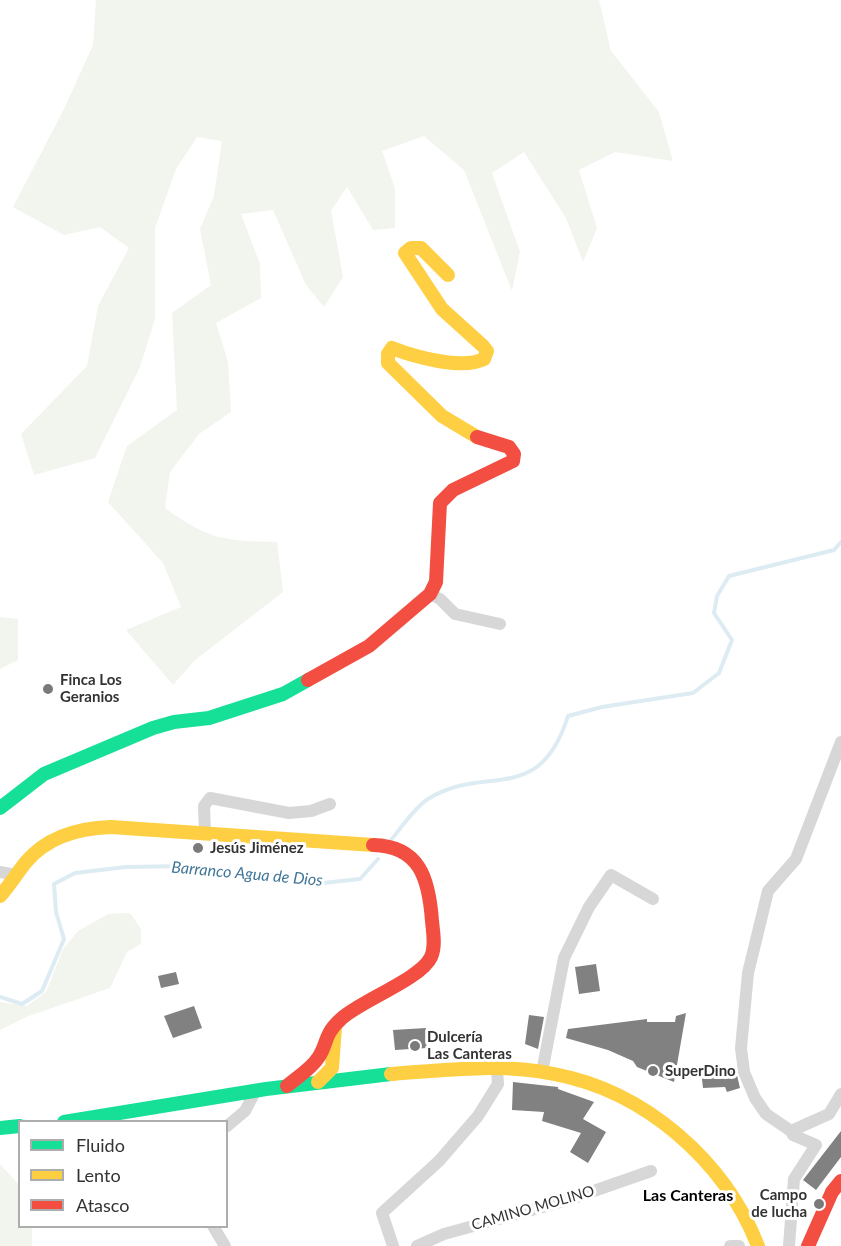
<!DOCTYPE html>
<meta charset="utf-8">
<style>
body{margin:0}
#map{position:relative;width:841px;height:1246px;overflow:hidden;background:#fff;font-family:Lato,sans-serif}
canvas{display:block}
.legend{position:absolute;left:18px;top:1120px;width:210px;height:108px;box-sizing:border-box;background:#fff;border:2px solid #adadad;margin:0;padding:8px 10px;list-style:none;font-size:18px;color:#333}
.legend li{display:flex;align-items:center;gap:12px;height:30px}
.legend b{width:30px;border:2px solid #adadad}
</style>
<div id="map">
<canvas width="841" height="1246"></canvas>
<ul class="legend">
<li><b style="height:8px;background:#16e098"></b>Fluido</li>
<li><b style="height:8px;background:#ffcf43"></b>Lento</li>
<li><b style="height:8px;background:#f24e42"></b>Atasco</li>
</ul>
</div>
<script>
const ctx = document.querySelector('canvas').getContext('2d');
ctx.lineJoin = 'round';
function fillPath(path, color) { ctx.fillStyle = color; ctx.fill(path, 'evenodd'); }
function trace(path, color, width, dash) { ctx.strokeStyle = color; ctx.lineWidth = width; ctx.lineCap = dash ? 'butt' : 'round'; ctx.setLineDash(dash || []); ctx.stroke(path); }
function label(font, color, halo, rows, align = 'center') {
  ctx.font = font + ' Lato,sans-serif'; ctx.lineWidth = 6; ctx.setLineDash([]); ctx.textBaseline = 'middle'; ctx.strokeStyle = halo; ctx.fillStyle = color; for (const [text, x, y, turn = 0] of rows) {
    ctx.save(); ctx.translate(x, y); ctx.rotate((+turn || 0) * Math.PI / 180); ctx.textAlign = isNaN(turn) ? turn : align; if (halo) ctx.strokeText(text, 0, 0); ctx.fillText(text, 0, 0); ctx.restore();
  }
}
fillPath(new Path2D(`
 M96,0h503l12,51 48,61 14,49 -58,-9 -36,18 18,58 -14,34 -17,-44 -42,-66 -32,21 28,79 -8,39 -48,-121 -40,-34 -42,15 13,37v40l-22,2 -26,-43 -16,24 12,66 -19,30 -18,-22 -33,-75 -32,4 19,50 1,34 -45,25 12,39 3,50 -32,22 -29,38 -5,36c44,32 59,33 112,34l6,50 -89,69 -21,24 -47,-55 55,-23 -18,-44 -55,-61 19,-56 50,-36 -5,-97 39,-28 -11,-56 14,-33 8,-55 -25,-4 -21,32 -21,59v91l-15,48 -45,91 -61,17 -13,-41 66,-68 11,-60 31,-58 -29,-21 -36,8 -51,-28 51,-98 29,-64z
 M0,617l18,2v41l-18,9z
 M130,913l11,16v15l-14,8 -17,36 -84,29 -26,13v-28l27,4 19,-14 17,-43 15,-18 30,-17z
 M0,1164l19,21 1,41 12,1v19h-32z`), '#f1f5ed');
trace(new Path2D(`
 M391,840c11,-13 23,-32 37,-41 57,-36 111,9 140,-83l34,-9 91,-14 26,-20 13,-33 -18,-27 3,-17 12,-20 105,-26 7,-8
 M0,997l22,7 20,-13 22,-52 -8,-27 -2,-28 21,-11 51,-6 60,-1 48,9h36l53,8 37,-4 18,-20`), '#ddebf3', 4);
fillPath(new Path2D(`
 M596,964l4,27 -21,3 -4,-27z
 M176,972l3,12 -18,4 -3,-12z
 M194,1006l8,22 -29,10 -9,-22z
 M686,1013l-12,69 -37,-15 -4,-6 -25,-11 -42,-12 2,-9 79,-10v3h28l1,-6z
 M529,1015l15,2 -6,32 -13,-5z
 M426,1028l1,20 -32,2 -2,-20z
 M735,1067l5,21 -13,4 -2,-5 -22,1 -2,-17z
 M513,1082l45,5v2l36,13 -11,17 23,13 -18,31 -18,-11 11,-19 -39,-12 2,-9 -32,-2z
 M841,1131v26l-25,33 -13,-10z`), '#818181');
trace(new Path2D(`
 M430,594l10,5 15,15 45,10
 M205,834l-1,-28 6,-8 79,15 22,-2 19,-7
 M0,872l16,3
 M542,1072l22,-114 25,-51 22,-32 42,24
 M226,1127l19,-16 10,-19
 M791,1131l38,-17 12,-20
 M213,1226l12,20
 M393,1246l-11,-33 57,-52 39,-45 20,-32 -1,-14
 M417,1246l27,-12 124,-34 83,-29
 M730,1246h9
 M789,1246l5,-67 22,-34 -23,-10 -2,-4 -25,-17 -11,-16 -11,-26 -3,-24 7,-75 20,-82 28,-32 45,-117`), '#d7d7d7', 12);
trace(new Path2D(`
 M0,808l44,-34 109,-46 21,-6 35,-4 74,-24 25,-14
 M64,1122l202,-33 125,-15
 M0,1128l20,-2`), '#16e098', 14);
trace(new Path2D(`
 M448,275l-27,-27h-10l-6,5 37,56 41,37 4,5 -3,8c-22,11 -69,-2 -92,-11l-4,6v9l54,53 35,21
 M0,896c10,-11 17,-23 26,-34 21,-25 53,-34 85,-35l262,18
 M391,1074c53,-4 110,-11 163,0 91,17 171,87 204,172
 M318,1082l14,-14 3,-41`), '#ffcf43', 14);
trace(new Path2D(`
 M308,680l61,-34 61,-52 6,-12 4,-79 13,-13 60,-29 1,-7 -5,-7 -32,-10
 M287,1086c9,-8 24,-17 31,-28 10,-14 5,-23 23,-39 19,-18 80,-40 90,-62 5,-11 2,-25 1,-36 -3,-42 -12,-75 -59,-76
 M808,1246l24,-54 9,-11`), '#f24e42', 14);
for (const [x, y, r, color] of [
 [48,689,6,"#7a7a7a"],
 [198,848,6,"#7a7a7a"],
 [415,1046,6,"#7a7a7a"],
 [653,1071,6,"#7a7a7a"],
 [819,1204,6,"#7a7a7a"]
]) { const dot = new Path2D(); dot.arc(x, y, r, 0, 2 * Math.PI); ctx.fillStyle = color; ctx.fill(dot); trace(dot, '#fff', 2); }
label('bold 15px', '#333', '#fff', [
 ["Finca Los",60,680],
 ["Geranios",60,697],
 ["Jesús Jiménez",210,848],
 ["Dulcería",427,1037],
 ["Las Canteras",427,1054],
 ["SuperDino",665,1071],
 ["Campo",807,1195,"right"],
 ["de lucha",807,1212,"right"]
], 'left');
label('15px', '#333', '#fff', [
 ["CAMINO MOLINO",533,1208,-16]
]);
label('italic 16px', '#3f7597', '#fff', [
 ["Barranco Agua de Dios",247,874,5]
]);
label('bold 16px', '#000', '#fff', [
 ["Las Canteras",688,1196]
]);
</script>
